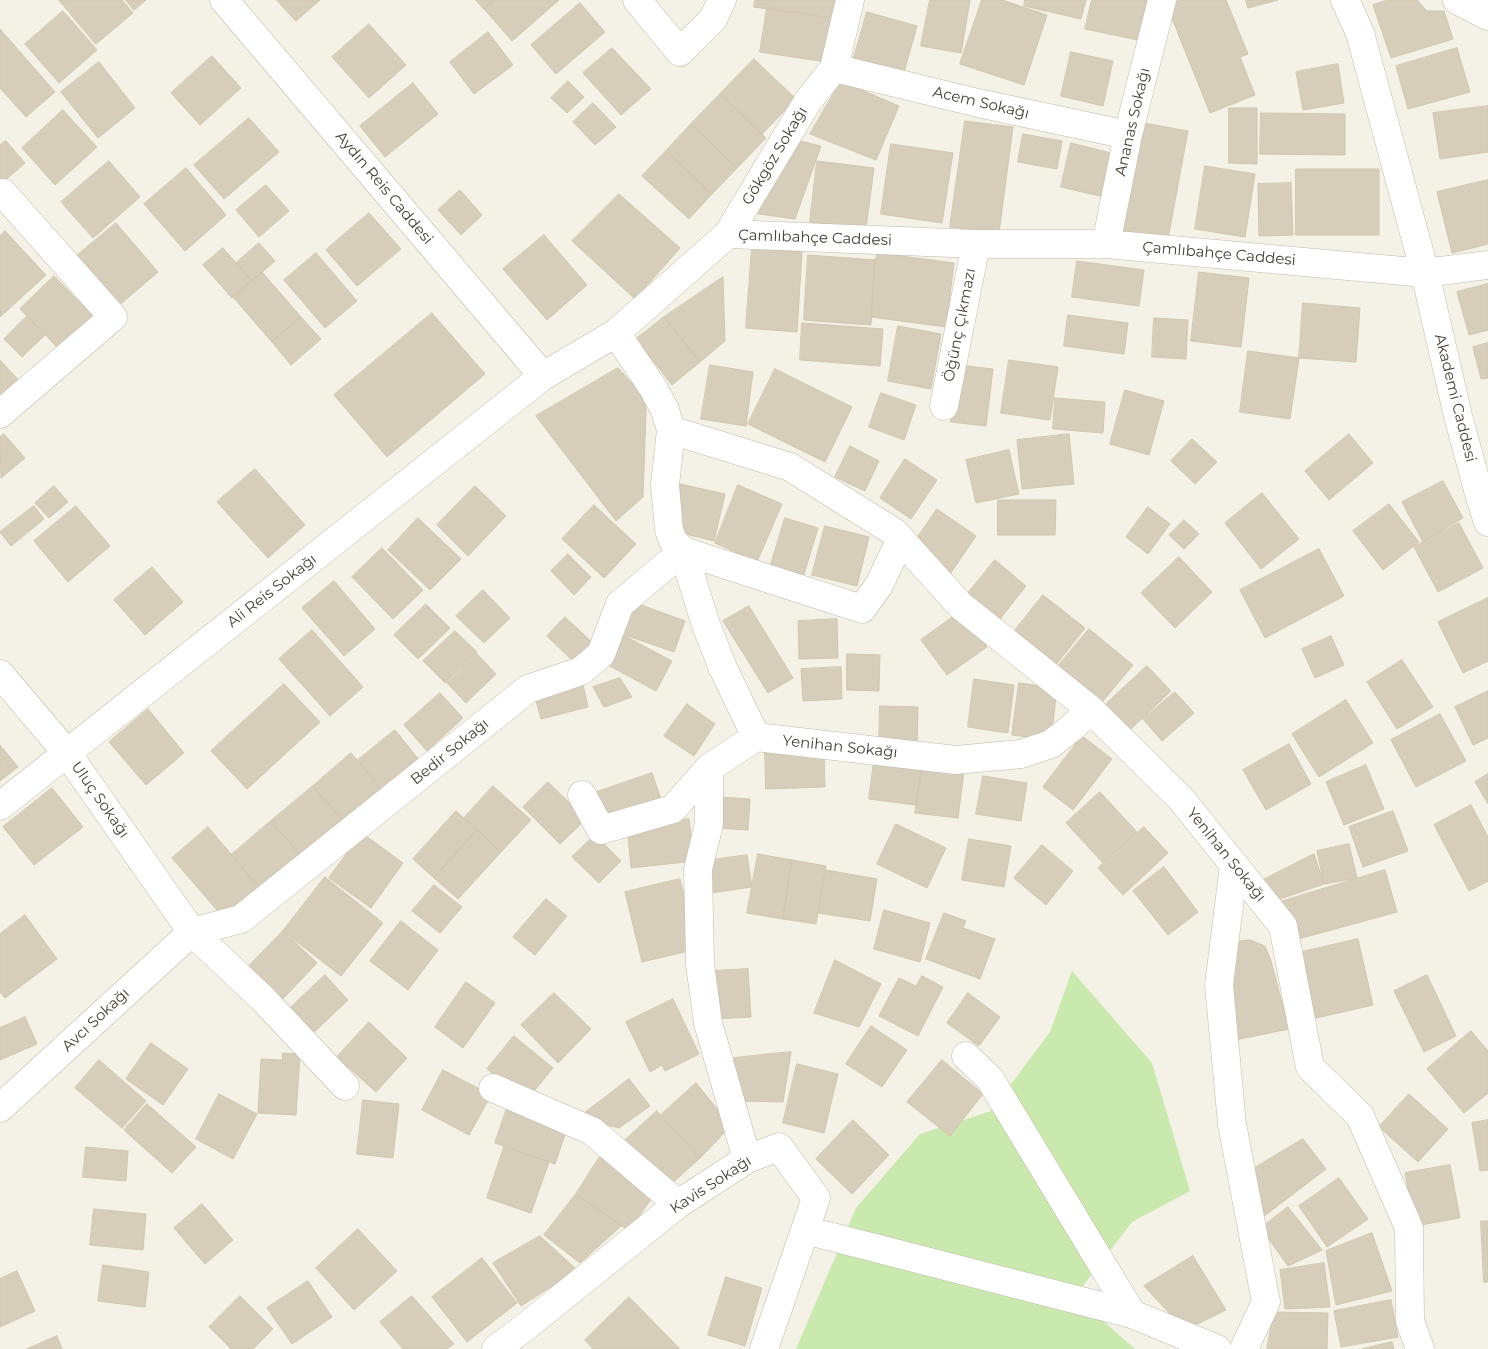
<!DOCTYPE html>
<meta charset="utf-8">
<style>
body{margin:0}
canvas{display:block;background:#f4f1e6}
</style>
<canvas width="1488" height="1349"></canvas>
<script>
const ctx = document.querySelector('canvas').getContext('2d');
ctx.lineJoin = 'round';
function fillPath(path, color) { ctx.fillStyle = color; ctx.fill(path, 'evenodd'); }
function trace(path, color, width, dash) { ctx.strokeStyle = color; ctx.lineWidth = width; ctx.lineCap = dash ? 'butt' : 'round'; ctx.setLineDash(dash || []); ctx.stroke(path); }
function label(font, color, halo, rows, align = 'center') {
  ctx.font = font + ' Montserrat,sans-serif'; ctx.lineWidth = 5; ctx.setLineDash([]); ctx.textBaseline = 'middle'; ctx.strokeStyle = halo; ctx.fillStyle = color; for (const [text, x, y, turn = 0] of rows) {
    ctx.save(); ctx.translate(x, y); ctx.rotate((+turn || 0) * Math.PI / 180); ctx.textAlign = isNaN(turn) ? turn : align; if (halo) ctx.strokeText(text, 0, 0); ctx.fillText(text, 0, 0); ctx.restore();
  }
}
fillPath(new Path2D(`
 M1072,971l80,92 38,128 -58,31 -57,74 60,53h-339l60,-141 64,-74 71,-23 59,-79z`), '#c9e9ae');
const building = new Path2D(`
 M59,0h63l11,13 -37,31z
 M126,0h20l-12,10z
 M277,0h43l-24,21z
 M476,0h18l-10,9z
 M494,0h65l-47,41 -28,-32z
 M755,0h81l-3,18 -79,-11z
 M930,0h40l-9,53 -40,-7z
 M982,0h20l45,15 -23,70 -64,-21z
 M1025,0h61l-5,19 -57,-13z
 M1092,0h55l-9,40 -53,-11z
 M1181,0h45l22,54 -8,3 15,38 -45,18 -43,-107z
 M1246,0h32l-30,8z
 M1388,0h29l10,11h17l9,28 -62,19 -18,-53z
 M580,3l25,29 -49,42 -25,-29z
 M767,8l66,10 -7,44 -66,-10z
 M63,11l34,39 -38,33 -34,-39z
 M867,12l50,14 -14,50 -50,-15z
 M369,24l37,41 -37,33 -37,-41z
 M0,29l55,63 -29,25 -26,-29z
 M488,32l25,33 -39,29 -24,-32z
 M612,48l39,41 -30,26 -38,-42z
 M1457,48l13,44 -62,17 -12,-43z
 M1071,52l42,9 -10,45 -42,-10z
 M212,56l29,32 -41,37 -29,-32z
 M754,59l42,40 -34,35 -42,-40z
 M99,62l36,46 -37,30 -37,-46z
 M1338,64l6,39 -41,7 -7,-38z
 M568,81l16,16 -17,16 -16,-15z
 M841,81l58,25 -23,54 -66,-26z
 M413,83l25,31 -53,43 -25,-31z
 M720,94l46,44 -29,30 -46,-44z
 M593,103l23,24 -21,18 -22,-23z
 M1488,106v46l-48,7 -7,-46z
 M1229,108h28v56l-28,-1z
 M63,110l34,37 -42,38 -33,-37z
 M1261,113l84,1v41l-85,-1z
 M249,118l30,34 -55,47 -30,-34z
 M965,121l48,6 -14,106 -49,-6z
 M1138,122l50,9 -20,108 -50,-10z
 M691,124l46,44 -25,26 -46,-43z
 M1023,134l39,7 -5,28 -39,-7z
 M796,140l25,6 -26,73 -43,-6z
 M6,141l19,22 -25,22v-40z
 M1071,143l44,11 -11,43 -43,-10z
 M891,144l62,9 -11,70 -61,-9z
 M666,151l46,43 -23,25 -47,-43z
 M109,161l31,36 -47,41 -32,-36z
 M817,161l57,7 -8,61 -56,-7z
 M1205,166l50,8 -10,63 -50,-8z
 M186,168l40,47 -41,36 -41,-47z
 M1296,169h83v66h-83z
 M1488,180v64l-36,9 -15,-61z
 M1291,183l2,52 -34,1 -1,-52z
 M266,185l23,26 -30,26 -23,-27z
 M460,190l22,25 -21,20 -23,-25z
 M619,194l61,54 -45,51 -63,-58z
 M369,213l32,36 -44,37 -31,-36z
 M116,223l42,49 -42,36 -42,-50z
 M5,231l41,44 -46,42v-81z
 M544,235l43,50 -40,35 -44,-51z
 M259,243l16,18 -23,20 -16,-18z
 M223,248l29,33 -20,17 -29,-33z
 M752,248l50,4 -5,80 -51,-4z
 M316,253l41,48 -32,27 -41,-48z
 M878,253l76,10 -8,64 -75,-10 4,-57z
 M808,255l67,5 -4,65 -67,-5z
 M1077,261l67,9 -5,36 -67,-9z
 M262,272l39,45 -29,25 -39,-45z
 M1199,272l50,6 -8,69 -50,-6z
 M54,276l40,41 -34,33 -40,-41z
 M723,277l2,64 -25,21 -36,-45z
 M1488,284v46l-19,5 -12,-43z
 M1303,303l57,5 -4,54 -57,-4z
 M432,313l53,61 -98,83 -53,-62z
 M1068,315l60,8 -4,31 -60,-8z
 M27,316l18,19 -23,22 -18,-18z
 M301,317l20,22 -30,26 -19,-23z
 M664,317l36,45 -28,23 -36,-46z
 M1154,318l34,2 -2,39 -34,-2z
 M802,323l81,6 -3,37 -80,-6z
 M898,326l43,8 -10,55 -43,-8z
 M1488,343v35l-7,1 -8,-32z
 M1248,351l51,7 -9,61 -50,-7z
 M0,360l23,25 -23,21z
 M1009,360l49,7 -8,53 -49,-7z
 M710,365l43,7 -7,54 -45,-7z
 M958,365l35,4 -7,57 -35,-4z
 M618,368l24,26 4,15 -3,88 -27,24 -80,-105z
 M775,369l77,38 -27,55 -77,-38z
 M1125,390l39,11 -15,54 -39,-11z
 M881,393l35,12 -12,35 -35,-13z
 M1055,398l50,4 -2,31 -50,-4z
 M4,434l21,24 -24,20 -1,-41z
 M1069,434l5,50 -52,5 -5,-49z
 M1349,434l24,29 -44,37 -24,-29z
 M1192,439l25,23 -22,22 -24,-23z
 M850,446l29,15 -14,30 -30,-14z
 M1009,450l10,44 -43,9 -10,-43z
 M905,459l32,21 -26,39 -31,-21z
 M255,469l50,56 -37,33 -51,-56z
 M1443,481l20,37 -40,24 -21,-40z
 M680,484l45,10 -11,47 -41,-10z
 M738,485l44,19 -25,58 -42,-19z
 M54,486l14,16 -19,16 -14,-15z
 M475,486l31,30 -38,40 -31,-31z
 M1262,493l37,46 -38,30 -36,-46z
 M998,500h58l-1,35h-57z
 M1389,504l30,38 -36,28 -30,-39z
 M594,505l42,39 -32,34 -42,-39z
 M34,506l10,13 -33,27 -11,-14z
 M76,506l34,40 -42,36 -34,-41z
 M1148,507l22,17 -22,30 -22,-17z
 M937,509l39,27 -26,38 -39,-27z
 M418,518l43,41 -31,31 -42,-40z
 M785,518l33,10 -16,53 -33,-10z
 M1184,520l15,14 -15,15 -15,-14z
 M1459,523l24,45 -45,24 -24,-45z
 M825,526l44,11 -12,49 -45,-11z
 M382,548l41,42 -30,29 -41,-42z
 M1319,549l25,47 -79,42 -25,-48z
 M568,554l23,23 -17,18 -23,-24z
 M1179,557l33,35 -37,36 -34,-35z
 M995,560l31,26 -30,38 -32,-26z
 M152,567l31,35 -38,33 -31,-35z
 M334,581l41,48 -31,27 -42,-48z
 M483,590l27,28 -26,25 -28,-27z
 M1043,595l42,33 -30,38 -42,-33z
 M1488,598v63l-25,12 -25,-51z
 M636,603l49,18 -11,31 -49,-17z
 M426,604l24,24 -32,31 -24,-24z
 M749,606l44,72 -25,15 -45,-72z
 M961,611l26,36 -40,28 -26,-35z
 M565,617l31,29 -19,19 -30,-29z
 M837,619l1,39 -39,1 -1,-38z
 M1089,629l44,36 -35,42 -44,-36z
 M312,630l51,57 -33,29 -51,-57z
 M455,631l22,21 -32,31 -22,-22z
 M623,635l49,26 -16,30 -48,-26z
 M1331,636l13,29 -29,13 -13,-29z
 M477,654l19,20 -30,29 -19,-20z
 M847,654l33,1 -1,36 -32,-1z
 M1402,660l31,47 -36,22 -30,-47z
 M1147,666l24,25 -41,39 -24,-26z
 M841,667l1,32 -39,2 -2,-32z
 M620,678l12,19 -28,10 -11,-20z
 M974,679l40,6 -6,48 -40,-6z
 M1019,683l38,5 -6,52 -39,-5z
 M284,684l36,38 -73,67 -36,-38z
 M583,685l5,22 -47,12 -6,-22z
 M1488,691v47l-15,7 -18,-38z
 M1175,692l19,21 -32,28 -19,-22z
 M440,693l23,25 -36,33 -23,-26z
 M1346,700l27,43 -54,34 -27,-43z
 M687,704l28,20 -21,32 -30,-20z
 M880,706l38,1 -1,39 -38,-2z
 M148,709l36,44 -38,32 -37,-43z
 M1440,714l26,47 -50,26 -25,-47z
 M395,730l29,36 -42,24 -24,-30z
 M1082,736l30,23 -39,51 -30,-23z
 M1289,744l22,40 -45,26 -23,-40z
 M0,745l18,22 -18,14z
 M765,752h59l1,35 -59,2z
 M351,753l31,37 -38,32 -31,-36z
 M874,761l48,6 -6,38 -47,-6z
 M1366,765l18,44 -40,16 -18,-43z
 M922,767l42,5 -6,46 -43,-5z
 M652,773l11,32 -58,20 -11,-32z
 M1488,774v30l-13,-22z
 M983,776l44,7 -6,38 -45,-7z
 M548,782l38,37 -26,25 -37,-37z
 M313,786l31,36 -42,35 -31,-36z
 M493,786l38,34 -30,32 -37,-34z
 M52,788l31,39 -49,38 -31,-38z
 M1100,792l37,40 -34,31 -37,-40z
 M719,797l31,2 -2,31 -31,-2z
 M1471,805l17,32v44l-19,10 -35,-66z
 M456,811l21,19 -43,48 -21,-19z
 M1393,811l15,40 -45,16 -14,-40z
 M689,819l5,42 -63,7 -4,-42z
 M271,821l31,36 -40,34 -31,-36z
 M896,824l50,24 -19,40 -50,-24z
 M208,827l51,60 -36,30 -51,-59z
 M1144,827l24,26 -45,42 -25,-27z
 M477,830l24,22 -43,47 -24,-21z
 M362,833l41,30 -32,45 -42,-30z
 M595,835l26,26 -22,22 -27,-26z
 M969,839l42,7 -7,41 -42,-7z
 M1349,844l8,34 -33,6 -7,-33z
 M1042,845l31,26 -27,34 -32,-27z
 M758,854l34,6 -9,59 -36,-6z
 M1314,854l10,30 -50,17 -17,-18z
 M747,855l5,32 -41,6 -5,-32z
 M792,860l34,6 -10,58 -33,-5z
 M1164,867l34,45 -30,23 -35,-44z
 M826,870l51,9 -7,42 -52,-8z
 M1385,870l12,42 -106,29 -11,-39z
 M325,877l58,46 -42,53 -58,-45z
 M680,879l17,70 -55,13 -17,-70z
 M434,885l28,22 -22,26 -28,-22z
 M546,899l21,17 -32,39 -22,-18z
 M884,910l46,13 -10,39 -46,-13z
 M944,913l22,8 -3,7 32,11 -15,40 -54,-20z
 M25,915l32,44 -52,39 -5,-6v-58z
 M401,921l37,29 -30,40 -38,-29z
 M283,931l34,32 -38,40 -34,-33z
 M1358,939l15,66 -57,13 -14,-66z
 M1250,940l15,6 6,15 18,68 -54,11 -9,-83 6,-15z
 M835,960l46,24 -22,43 -45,-14z
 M748,969l3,48 -36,2 -3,-48z
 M325,975l23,25 -40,38 -24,-24z
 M1427,975l29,61 -32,16 -30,-61z
 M922,976l21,11 -25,49 -39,-20 20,-38 17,8z
 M466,982l29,21 -32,45 -28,-21z
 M554,993l37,36 -33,34 -37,-38z
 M968,993l32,24 -21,29 -32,-23z
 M673,999l26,55 -34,17 -3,-6 -12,7 -24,-50z
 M25,1017l12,27 -37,16v-32z
 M369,1022l38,36 -31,34 -39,-35z
 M871,1026l36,24 -25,37 -36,-23z
 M1471,1031l17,20v42l-24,20 -37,-44z
 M514,1036l39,32 -27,33 -39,-32z
 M151,1043l37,26 -25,36 -37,-26z
 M791,1052l-8,50 -45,-1 -4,-43z
 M283,1053l17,1 -4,61 -38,-2 3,-54 21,1z
 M99,1060l47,41 -24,27 -47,-40z
 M942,1060l41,34 -33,42 -43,-34z
 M797,1064l41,10 -14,59 -41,-10z
 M443,1070l48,25 -22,40 -47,-25z
 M629,1079l21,27 -31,22 -41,-10z
 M696,1083l35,43 -31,32 -39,-43z
 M219,1094l38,20 -24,45 -37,-20z
 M1409,1094l39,35 -30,33 -39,-35z
 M363,1100l36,4 -6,54 -36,-4z
 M147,1104l49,43 -24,26 -48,-43z
 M508,1105l60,21 -13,38 -60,-21z
 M657,1111l43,47 -33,30 -43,-47z
 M853,1120l36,35 -37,39 -36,-35z
 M1488,1120v50l-8,1 -8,-48z
 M1303,1139l23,30 -63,48 -17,-44z
 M86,1147l42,4 -2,30 -43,-4z
 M504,1147l45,15 -18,51 -44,-15z
 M603,1152l55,37 -29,42 -53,-37z
 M1450,1165l10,53 -45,8 -10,-53z
 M1339,1178l29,41 -41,28 -28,-41z
 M576,1194l45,32 -41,37 -36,-28z
 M202,1204l31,36 -28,24 -31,-36z
 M1288,1207l34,43 -34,16 -27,-38z
 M94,1209l52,5 -3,36 -53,-5z
 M1481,1221h7v61h-4z
 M358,1229l39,42 -43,39 -38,-42z
 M1372,1233l20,58 -56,14 -10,-54z
 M540,1236l37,34 -56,36 -28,-43z
 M1193,1256l33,54 -41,20 -41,-44z
 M482,1258l35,45 -50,39 -35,-45z
 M1324,1263l6,44 -45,2 -5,-39z
 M103,1265l46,7 -4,35 -47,-6z
 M17,1271l18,40 -35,16v-48z
 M726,1277l36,11 -17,58 -37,-11z
 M308,1281l24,36 -40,27 -25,-36z
 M240,1296l33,33 -20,20h-22l-22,-22z
 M412,1296l42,48 -7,5h-44l-23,-27z
 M629,1297l51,52h-87l-8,-9z
 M1391,1300l7,37 -57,10 -7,-36z
 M1274,1312l54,1 -1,36h-60z
 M57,1336l5,13h-35z
 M1392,1342l2,7h-32z`);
fillPath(building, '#d6cebb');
trace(building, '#d1c6ae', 1);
const minor = new Path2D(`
 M224,0l319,376
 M637,0l43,52 33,-33 9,-19
 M1345,0l15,33 65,240 33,143 22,81 8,25
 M1457,0l31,16
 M834,68l144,35 150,32
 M728,234l248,10h130l319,29 63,-8
 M1106,244l22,-109 34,-135
 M616,333l37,55 12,22 6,20 -6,55 4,45 4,11 10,10 23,74 17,43 33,69
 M944,406l32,-162
 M0,414l113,-97 -110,-124
 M671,430l119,37 104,65 66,73 131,105 91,90 101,126 27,141 50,49 49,112 1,93 10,28
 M683,551l179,58 17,-24 22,-46
 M0,674l67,79 125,179 71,67 82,87
 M756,737l200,23 65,-6 30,-10 19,-15 21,-19
 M709,768v56l-11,45 2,95 8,59 39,136
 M582,795l19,35 72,-21 36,-41 47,-31
 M0,806l543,-430 73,-43 112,-99 80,-133 26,-33 16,-68
 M1234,865l-15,120 13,139 34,178 -22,47
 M966,1056l24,23 142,235
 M493,1088l99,43 86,73
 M0,1108l192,-176 49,-13 287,-230 53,-18 20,-17 19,-50 63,-53
 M805,1230l327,84 85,35
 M496,1349l28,-21 154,-124 69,-45 32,-12 37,51 -52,151`);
trace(minor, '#bfb9a9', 29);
trace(minor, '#fff', 28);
label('15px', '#474135', '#fff', [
 ["Acem Sokağı",981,103,13],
 ["Ananas Sokağı",1133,122,-77],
 ["Gökgöz Sokağı",775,156,-59],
 ["Aydın Reis Caddesi",384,188,50],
 ["Çamlıbahçe Caddesi",815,238,2],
 ["Çamlıbahçe Caddesi",1219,254,5],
 ["Öğünç Çıkmazı",960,325,-79],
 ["Akademi Caddesi",1455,398,76],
 ["Ali Reis Sokağı",272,591,-38],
 ["Yenihan Sokağı",840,747,6],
 ["Bedir Sokağı",450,752,-39],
 ["Uluç Sokağı",100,800,55],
 ["Yenihan Sokağı",1226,855,51],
 ["Avcı Sokağı",96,1020,-43],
 ["Kavis Sokağı",711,1185,-33]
]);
</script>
